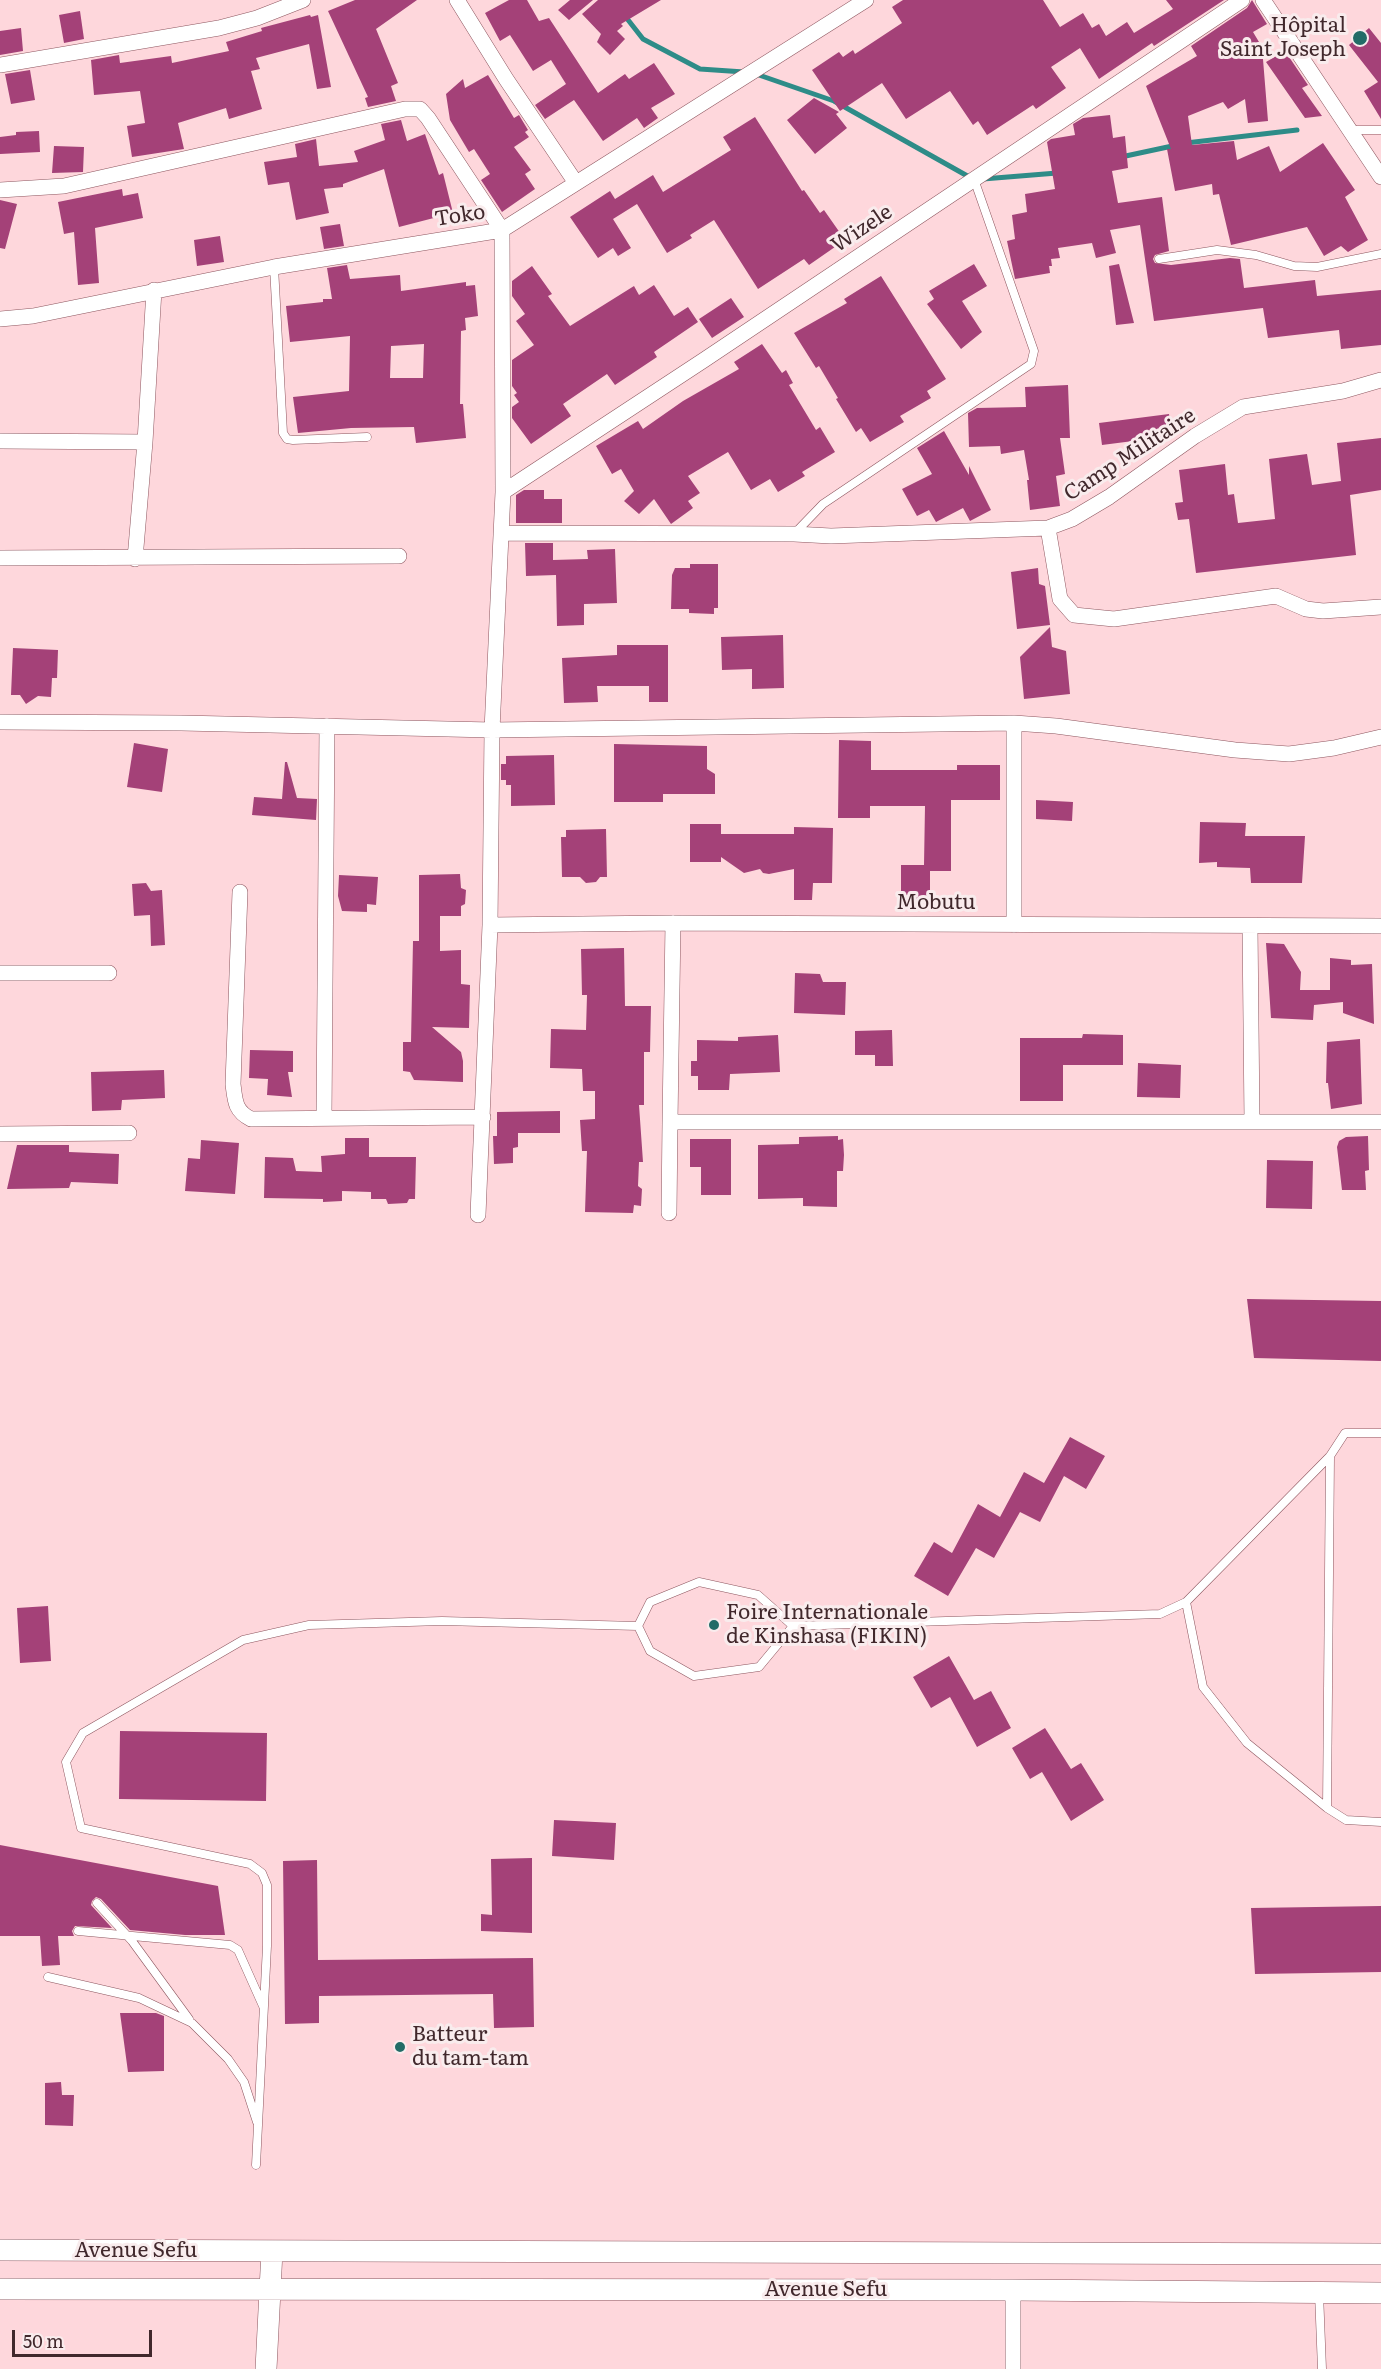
<!DOCTYPE html>
<meta charset="utf-8">
<style>
body{margin:0}
#map{position:relative;width:1381px;height:2369px;overflow:hidden;background:#fed7dc;font-family:Literata,serif}
canvas{display:block}
.scale{position:absolute;left:12px;top:2330px;width:140px;height:27px;box-sizing:border-box;border:3px solid #41282c;border-top:0;padding-left:8px;font-size:18px;line-height:21px;white-space:nowrap;color:#41282c;-webkit-text-stroke:4px #f9eced;paint-order:stroke}
</style>
<div id="map">
<canvas width="1381" height="2369"></canvas>
<div class="scale">50 m</div>
</div>
<script>
const ctx = document.querySelector('canvas').getContext('2d');
ctx.lineJoin = 'round';
function trace(path, color, width, dash) { ctx.strokeStyle = color; ctx.lineWidth = width; ctx.lineCap = dash ? 'butt' : 'round'; ctx.setLineDash(dash || []); ctx.stroke(path); }
function fillPath(path, color) { ctx.fillStyle = color; ctx.fill(path, 'evenodd'); }
function label(font, color, halo, rows, align = 'center') {
  ctx.font = font + ' Literata,serif'; ctx.lineWidth = 6; ctx.setLineDash([]); ctx.textBaseline = 'middle'; ctx.strokeStyle = halo; ctx.fillStyle = color; for (const [text, x, y, turn = 0] of rows) {
    ctx.save(); ctx.translate(x, y); ctx.rotate((+turn || 0) * Math.PI / 180); ctx.textAlign = isNaN(turn) ? turn : align; if (halo) ctx.strokeText(text, 0, 0); ctx.fillText(text, 0, 0); ctx.restore();
  }
}
trace(new Path2D(`
 M625,16l18,23 57,30 44,3
 M756,74l78,27 137,77
 M1186,143l111,-13
 M1121,157l56,-12
 M983,179l74,-6`), '#2e8c88', 5);
fillPath(new Path2D(`
 M355,0h62l-41,29 22,54 -7,3 5,15 -28,6 -3,-9 3,-1 -40,-86z
 M509,0h18l12,21 10,-3 49,75 27,-19 4,5 25,-16 21,31 -24,14 7,10 -14,10 -7,-10 -34,23 -29,-41 -29,19 -10,-14 31,-21 -15,-24 -18,11 -23,-36 -10,6 -15,-28z
 M570,0h23l-24,20 -11,-10z
 M598,0h63l-40,24 2,2 -6,5 8,8 -15,16 -13,-13 4,-8 -19,-20z
 M903,0h140l17,27 23,-14 9,15 7,-4 7,12 21,-14 7,11 39,-24 -7,-9h58l-70,46 -2,-3 -53,36 -19,-31 -29,19 15,21 -30,21 -3,-4 -46,30 -9,-14 -5,4 -23,-34 -44,28 -24,-36 -42,28 -28,-41 27,-18 4,5 10,-7 2,4 47,-31 -10,-16z
 M1252,0l15,24 -14,8 9,15 6,74 -20,2 -3,-24 -17,10 -5,-7 -35,14 4,29 42,-4 3,19 32,-14 11,26 43,-29 32,47 -10,7 23,43 -20,12 -7,-6 -17,10 -17,-29 -76,18 -12,-51 -6,1 -1,-11 -37,7 -8,-42h4l-25,-63 51,-30 -6,-10 56,-38z
 M80,11l4,28 -20,4 -5,-28z
 M310,15l1,2 7,-2 13,72 -14,2 -8,-45 -53,14 4,11 -9,2 11,38 -33,10 -3,-11 -48,15 6,26 -52,8 -5,-31 18,-3 -5,-32 -46,4 -3,-35 28,-5 1,8 51,-7 1,7 57,-12 -3,-9 36,-11 -1,-3z
 M21,28l2,23 -23,4v-24z
 M1369,28l12,15v76l-17,-28 14,-9 -29,-37z
 M1285,51l23,34 -6,3 20,28 -17,2 -39,-56z
 M30,70l5,30 -24,4 -6,-30z
 M488,75l26,43 5,-3 9,15 -3,2 4,5 -15,10 17,23 -6,4 10,15 -33,23 -21,-32 9,-6 -16,-25 -5,3 -19,-32 -4,-26 17,-15 2,9z
 M814,98l25,14 -3,2 11,14 -32,26 -28,-34z
 M1110,115l3,23 12,-2 3,32 -16,3 6,32 44,-6 7,54 -14,4 -2,4 2,4 16,2 59,-7 10,1 4,29 71,-8 2,16 64,-6v55l-40,4 -2,-19 -71,8 -5,-30 -109,13 -14,-96 -30,5 6,23 -20,5 -4,-15 -34,5 2,10 -9,1 1,7h-3l1,7 -35,6 -8,-38 8,-2 -3,-24 15,-3 -2,-18 30,-5 -8,-47 4,-3 24,-4 -2,-11 10,-6z
 M755,117l47,74 2,-1 16,23 4,-3 21,30 -36,25 -5,-6 -46,30 -44,-69 -24,15 2,3 -25,15 -30,-49 -24,15 18,29 -13,8 -5,-8 -15,10 -28,-41 40,-26 5,8 38,-24 10,17 68,-42 -8,-13z
 M401,120l6,21 18,-7 14,41 4,-2 10,40 -54,14 -15,-58 -41,15v3l-19,2 5,24 -33,7 -7,-38 -21,3 -4,-23 33,-5 -2,-13 21,-5 3,27 39,-4 -4,-11 31,-11 -4,-16z
 M39,131l1,21 -40,2v-17l16,-2v-3z
 M54,146l30,1 -1,25 -31,1z
 M122,189l1,7 15,-3 5,25 -48,10 4,55 -21,2 -4,-53 -10,2 -6,-32z
 M0,200l17,4 -12,45 -5,-1z
 M340,224l4,22 -20,3 -4,-22z
 M220,236l4,26 -27,4 -3,-26z
 M974,264l13,22 -25,15 20,31 -21,17 -34,-45 7,-5 -5,-8z
 M1119,264l15,59 -18,2 -7,-59z
 M347,265l3,14 50,-4 1,16 65,-9v4l9,-1 3,31 -13,2 1,12 -5,1 -1,73h3l3,34 -50,5 -2,-16 -63,1 -53,5 -5,-36 56,-6 1,-55 -60,6 -4,-36 37,-4v-3h9l-5,-31zM424,344l-1,34h-33l1,-32z
 M532,266l20,28 -4,2 22,30 64,-40 5,9 15,-10 20,31 14,-9 10,15 -44,30 3,5 -42,28 -8,-11 -44,30 8,12 -40,28 -19,-26v-11l7,-5 -5,-7 3,-2 -5,-7v-26l22,-15 -18,-24 9,-7 -13,-18v-15z
 M881,276l65,103 -19,12 4,7 -31,18 4,6 -34,20 -9,-14 -5,4 -20,-33 2,-1 -19,-32 -3,2 -22,-35 53,-30 -3,-4z
 M731,298l13,19 -32,21 -13,-19z
 M762,344l20,29 4,-3 7,13 -4,2 27,45 4,-3 15,25 -33,20 3,4 -27,16 -8,-13 -19,11 -23,-38 -40,24 12,17 -12,8 5,7 -22,16 -17,-25 -15,15 -15,-13 10,-10 -13,-22 -9,5 -16,-28 42,-25 5,8 40,-28 56,-32 -5,-7z
 M1068,385l2,53h-10l5,36 -9,2 4,30 -30,4 -3,-30h2l-5,-30 -23,4 -1,-8 -31,1 -1,-34 9,-5 49,-1 -1,-20z
 M1169,414l3,22 -70,9 -3,-22z
 M944,431l25,44v-9l22,44 -21,11 -7,-13 -27,14 -7,-12 -12,6 -15,-27 30,-15 -15,-26z
 M1381,438v52l-31,5 6,60 -160,18 -7,-54 -11,1 -3,-17 8,-1 -4,-32 46,-6 3,31 6,-1 4,29 37,-4 -6,-60 38,-5 5,31 29,-4 -4,-38z
 M524,490h20v9h18v24h-46v-28z
 M525,543h28v17l35,-1 -1,-9 28,-1 2,54 -33,1v21l-27,1 -1,-51 -30,1z
 M690,564h28v44h-4v6l-25,-1v-4h-18l1,-34 3,-7h15z
 M1038,568l1,16 6,2 5,39 -33,4 -6,-57z
 M1050,627l2,20 14,4 4,43 -46,5 -4,-42z
 M783,635l1,53 -32,1v-20l-30,1 -1,-33z
 M617,645h51v57h-19v-16h-52l1,16 -34,1 -2,-45 55,-3z
 M13,648l45,2 -1,28h-5l-1,19 -13,-1 -12,8 -6,-9h-9z
 M839,740l32,1v29h86v-5h43v35h-49v71h-21v35h-19v-10l-10,-1v-30h23l1,-59h-55v12h-32z
 M134,743l34,6 -6,43 -35,-5z
 M614,744l93,2v23l8,5v20h-52v8h-49z
 M554,755l1,50 -44,1v-21h-5v-5h-5v-16h5v-8z
 M285,762h2l10,36 20,1 -1,21 -64,-5 2,-18 28,2z
 M1036,800l37,2 -1,19 -36,-2z
 M1200,822l46,1 -1,13h60l-3,47h-51l-1,-15 -33,-1v-5l-18,1z
 M690,824h31v10h73v-7l39,1 -1,55h-19l-1,17h-18v-31l-25,5 -6,-1 -3,-4 -16,4 -23,-16v5h-31z
 M606,829l1,48h-7l-4,5 -10,1 -6,-6h-18l-1,-40h5v-7z
 M460,874l1,14 5,2 -1,14 -4,2v10h-21v35l21,-1v34l9,1 -1,43 -37,-1 29,25 2,9v21l-49,-2 -4,-8 -7,-1v-29h8l2,-101h6v-66z
 M339,875l39,2 -2,28 -9,-1v8l-25,-1 -4,-15z
 M146,883l5,8 11,-1 3,55 -14,1 -1,-31 -16,1 -2,-32z
 M1266,943l18,1 17,28 -1,18h30v-32l21,2v5l21,-1 2,60 -31,-11v-11l-29,3 -1,15 -42,-2z
 M624,948l1,58h26l-1,46h-6v53h-5l4,57h-4l-1,24 4,3 -1,17 -7,-1 -1,8 -48,-1 2,-61h-5l-2,-31 15,-1v-28h-12l-1,-22 -32,-1 1,-39 35,1 1,-35h-5l-1,-46z
 M795,973l25,1 3,8h23l-1,33 -51,-2z
 M892,1030l1,36h-18v-11h-20v-24z
 M1083,1034l40,1v30h-60v36h-43v-63h62z
 M778,1035l2,37 -50,2 -1,16h-31v-14h-7v-15h6v-21l41,1v-4z
 M1360,1039l2,65 -31,5 -3,-26h-2l1,-41z
 M250,1050l43,1v21h-5l4,25 -25,-2 1,-16 -19,-1z
 M1138,1063l43,2 -1,33 -43,-1z
 M164,1070l1,28 -43,2 -1,10 -29,1 -1,-39z
 M560,1111v22h-42v14l-5,1v15l-19,1 -1,-28h4v-24z
 M838,1136v4l5,-1 1,16 -1,16h-6v36l-34,-1v-8l-45,1v-54l41,-1v-7z
 M1368,1136l1,34 -4,1 1,19h-24l-5,-43 2,-6 7,-4z
 M345,1138h24v19h47l-1,42h-6l-2,4 -19,1 -2,-5h-15v-7l-29,-1v10l-19,1v-3l-59,-1 1,-41 28,1 3,13 26,1 -1,-16 24,-2z
 M690,1139h41v56h-30v-28h-11z
 M201,1140l38,3 -4,51 -50,-3 3,-33 12,1z
 M17,1145h52v7l50,2 -1,30 -47,-2 -2,6 -62,1z
 M1267,1160l46,1 -1,48 -46,-1z
 M1247,1299l134,2v60l-127,-3z
 M1070,1437l35,19 -19,33 -22,-13 -24,46 -20,-10 -26,46 -18,-10 -28,48 -34,-20 20,-34 18,11 26,-49 22,13 24,-45 20,11z
 M48,1606l3,55 -31,2 -3,-55z
 M949,1656l25,44 17,-9 20,37 -34,19 -27,-50 -19,11 -18,-31z
 M1045,1728l26,41 10,-6 23,37 -33,21 -29,-49 -12,7 -18,-31z
 M120,1731l147,2 -1,68 -147,-2z
 M554,1820l62,3 -2,37 -62,-4z
 M0,1845l218,41 7,49h-40l-55,-5 -29,-31 -5,-2 -4,4 -1,4 21,23 -37,-2 -3,5 2,5h-16l2,29 -18,1 -2,-30h-40z
 M532,1858v75l-51,-2v-17l11,1 -1,-56z
 M317,1860l1,100 215,-2 1,69 -40,1 -1,-34 -174,2v27l-34,1 -2,-163z
 M1381,1906v66l-126,2 -4,-66z
 M120,2013h36l8,3v55l-36,1z
 M61,2082l1,13h12l-1,31 -28,-1v-42z`), '#a44178');
const lane = new Path2D(`
 M1351,130h30
 M1159,259l58,-9 39,5 38,11 23,1 64,-13
 M274,267l9,166 4,6 6,1 74,-3
 M795,533l28,-29 208,-140 3,-13 -60,-172
 M1330,1456l-3,352 19,12 35,2
 M1186,1602l17,85 44,56 80,65
 M638,1626l12,-24 49,-20 59,13 35,31 367,-12 26,-12 144,-146 15,-23h36
 M638,1626l12,25 44,25 65,-9 34,-41
 M97,1903l35,38 57,78
 M78,1931l152,14 8,5 25,56
 M48,1977l91,21 53,25 36,36 16,23 13,40
 M256,2165l11,-219v-61l-5,-12 -12,-9 -169,-36 -15,-66 17,-29 160,-93 66,-15 133,-4 196,5
 M1319,2293l3,76`);
const street = new Path2D(`
 M457,0l49,79 70,104
 M1263,0l118,177
 M0,65l219,-37 38,-10 46,-18
 M0,190l64,-4 341,-77h15l8,9 74,112 1,262 -11,238 -2,195 -12,290
 M0,319l33,-3 241,-49 228,-37 364,-230
 M1381,380l-38,11 -100,16 -48,29 -86,61 -37,22 -24,9 12,71 14,16 40,4 162,-23 30,13 17,2 58,-4
 M0,441l145,1
 M503,492l201,-132 538,-360
 M501,533l293,1 37,2 217,-8
 M0,558l399,-2
 M135,559l10,-117 9,-152
 M0,722l181,1 311,7 522,-7 42,3 179,24 54,4 45,-6 47,-11
 M1014,723v202
 M240,892l-7,192c2,17 2,27 18,35l232,-2
 M673,923l-3,199h711
 M490,925l183,-2 708,3
 M1250,926l2,196
 M0,973h109
 M324,1117l3,-391
 M0,1134l129,-1
 M669,1213l1,-91
 M1013,2290v79`);
const secondary = new Path2D(`
 M0,2250l1381,4
 M0,2289l1013,1 368,3
 M266,2369l6,-118`);
trace(lane, '#8d565f', 9);
trace(street, '#8d565f', 16);
trace(secondary, '#8d565f', 22);
trace(lane, '#fff', 8);
trace(street, '#fff', 15);
trace(secondary, '#fff', 21);
for (const [x, y, r, color] of [
 [1360,38,8,"#226c67"],
 [714,1625,6,"#226c67"],
 [400,2047,6,"#226c67"]
]) { const dot = new Path2D(); dot.arc(x, y, r, 0, 2 * Math.PI); ctx.fillStyle = color; ctx.fill(dot); trace(dot, '#f9eced', 2); }
label('21px', '#41282c', '#f9eced', [
 ["Hôpital",1346,26,"right"],
 ["Saint Joseph",1346,50,"right"],
 ["Foire Internationale",726,1613],
 ["de Kinshasa (FIKIN)",726,1637],
 ["Batteur",412,2035],
 ["du tam-tam",412,2059]
], 'left');
label('21px', '#41282c', '#f9eced', [
 ["Toko",460,216,-9],
 ["Wizele",862,229,-34],
 ["Camp Militaire",1130,455,-33],
 ["Mobutu",936,903],
 ["Avenue Sefu",136,2251],
 ["Avenue Sefu",826,2290]
]);
</script>
